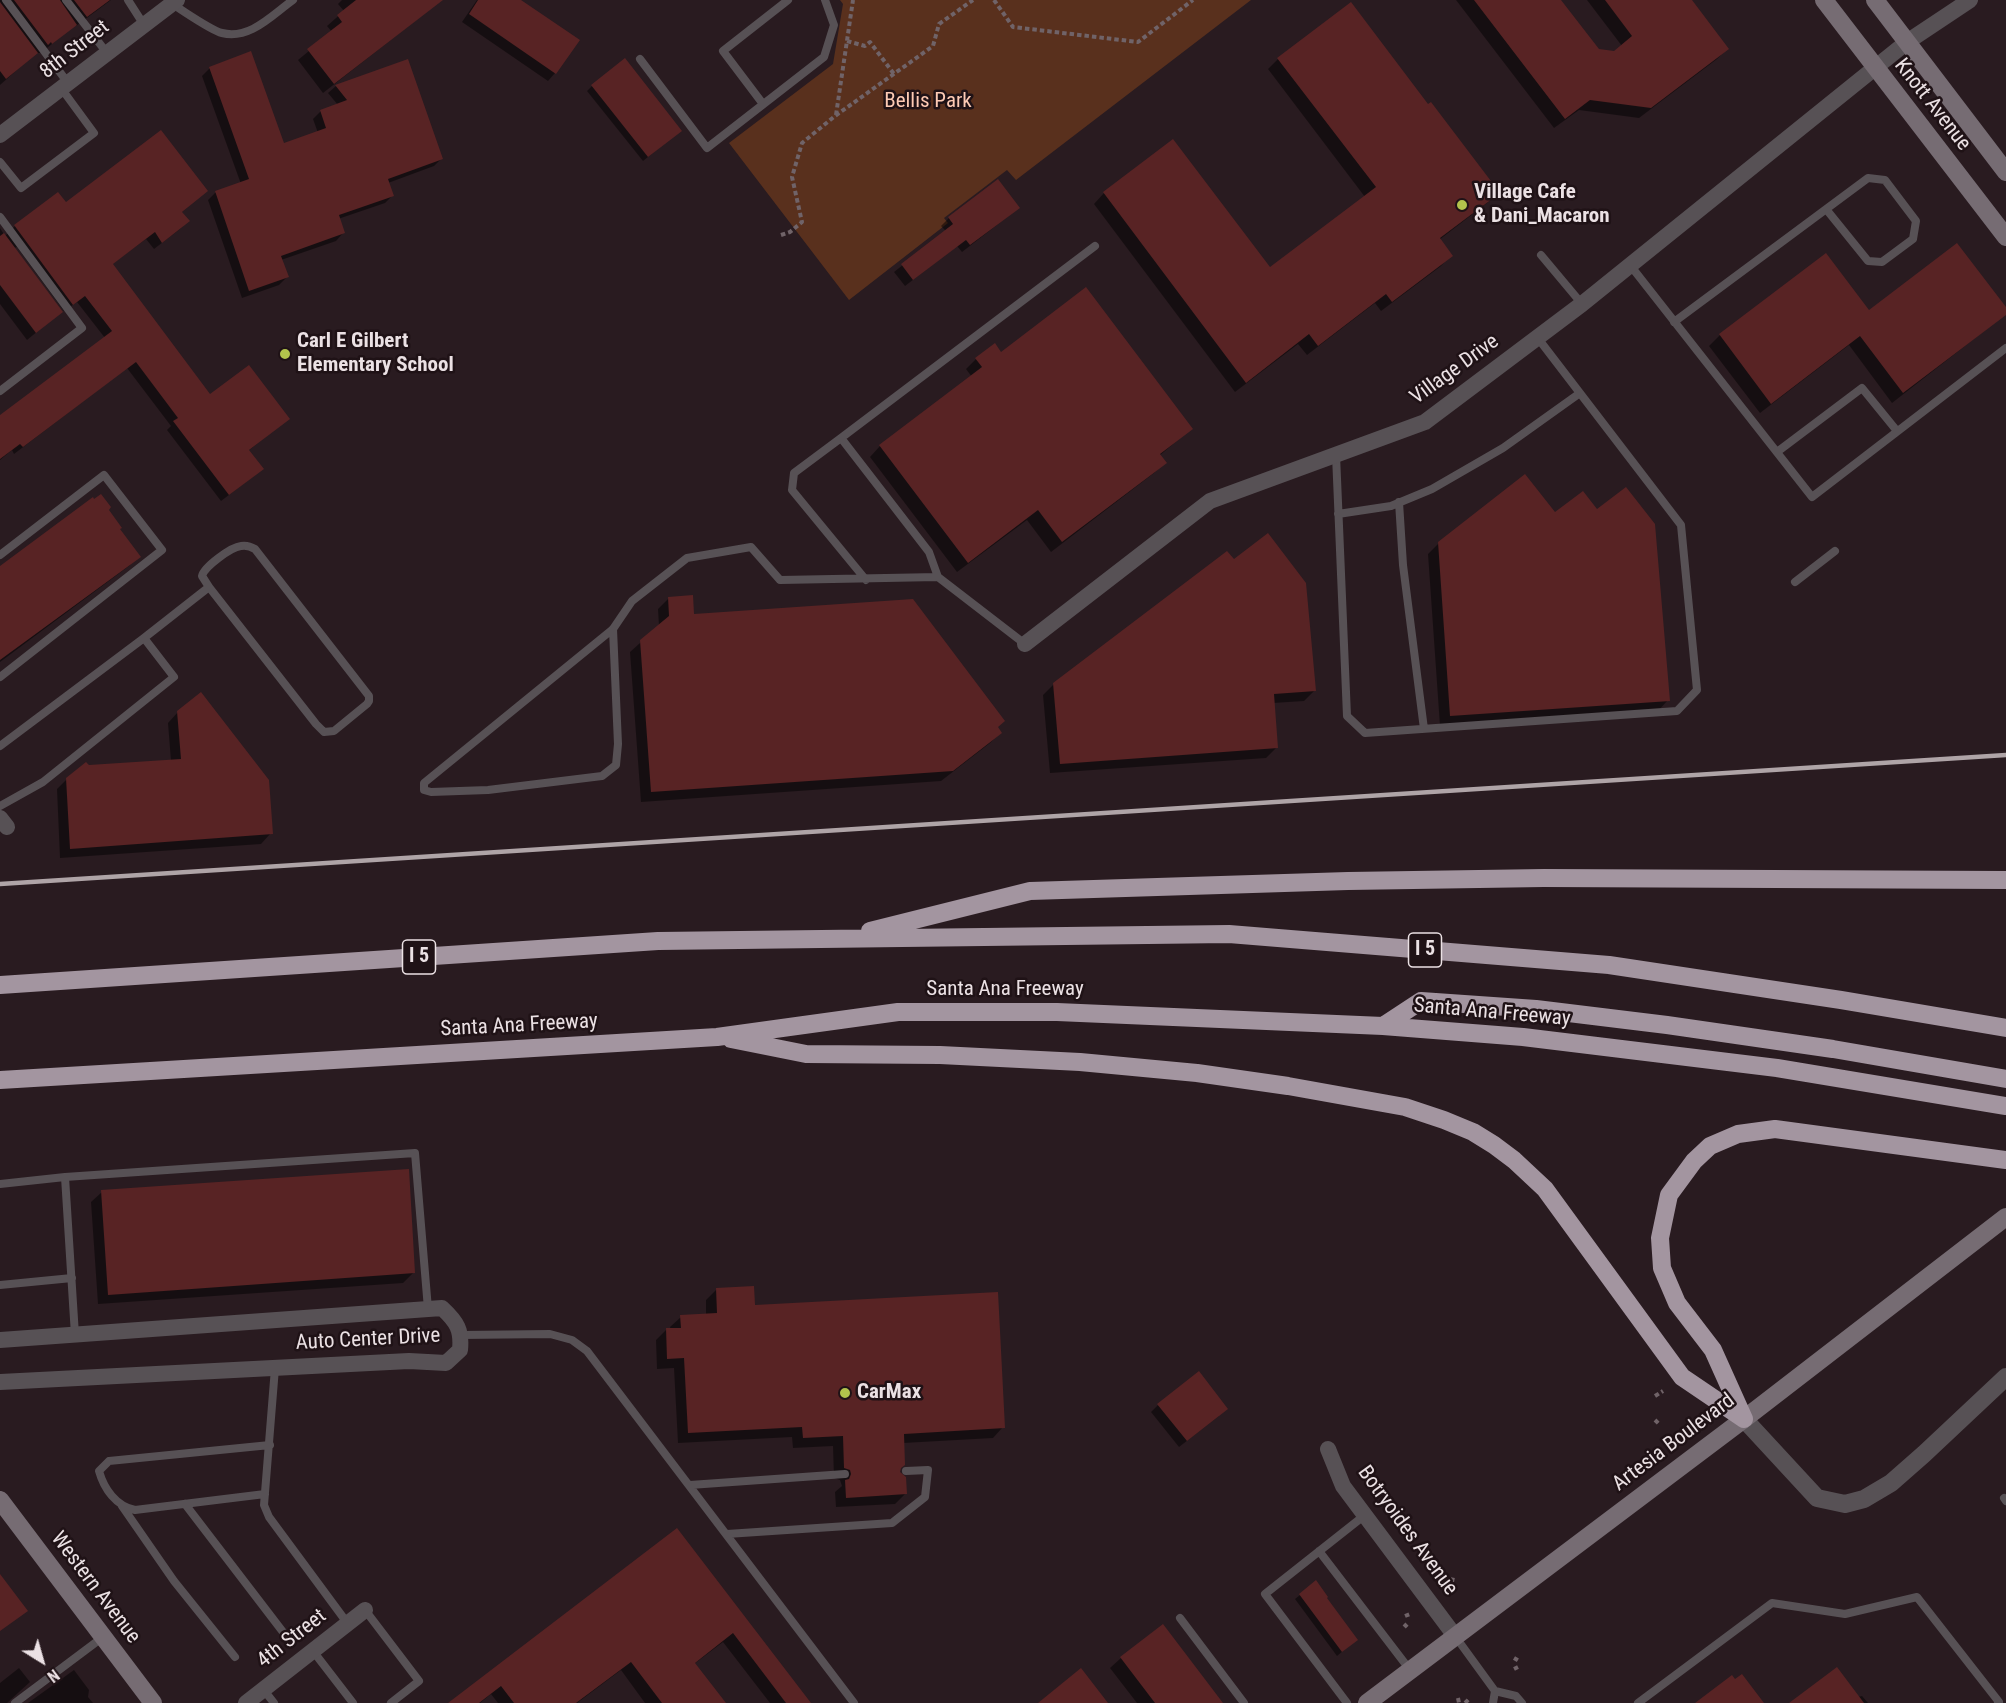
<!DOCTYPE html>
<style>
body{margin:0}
#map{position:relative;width:2006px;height:1703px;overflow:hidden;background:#291b20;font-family:"Roboto Condensed",sans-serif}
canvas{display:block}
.north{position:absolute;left:12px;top:1631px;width:60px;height:60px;-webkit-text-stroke:4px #1f1216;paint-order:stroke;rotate:143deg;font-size:16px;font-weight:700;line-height:24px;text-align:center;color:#ebe1e4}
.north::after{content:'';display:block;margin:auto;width:21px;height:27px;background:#ebe1e4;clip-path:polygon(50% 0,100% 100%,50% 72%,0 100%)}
</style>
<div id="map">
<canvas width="2006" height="1703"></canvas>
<div class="north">N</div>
</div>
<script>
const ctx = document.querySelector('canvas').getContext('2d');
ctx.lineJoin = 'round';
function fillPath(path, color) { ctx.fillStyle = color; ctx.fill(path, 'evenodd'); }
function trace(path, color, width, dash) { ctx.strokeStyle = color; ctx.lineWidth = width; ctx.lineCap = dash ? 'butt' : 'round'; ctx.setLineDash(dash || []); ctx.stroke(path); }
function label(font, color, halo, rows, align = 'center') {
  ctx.font = font + ' "Roboto Condensed",sans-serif'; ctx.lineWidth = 5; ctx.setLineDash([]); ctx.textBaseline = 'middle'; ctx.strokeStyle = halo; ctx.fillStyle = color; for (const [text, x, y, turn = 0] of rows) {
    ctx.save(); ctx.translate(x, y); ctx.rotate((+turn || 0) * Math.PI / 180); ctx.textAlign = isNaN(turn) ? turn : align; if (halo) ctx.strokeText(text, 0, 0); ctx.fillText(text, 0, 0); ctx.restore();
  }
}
fillPath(new Path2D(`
 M840,0h411l-235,180 -9,-10 -63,48 4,5 -99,77 -120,-157 104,-79 10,-60z`), '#59301d');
fillPath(new Path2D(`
 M0,0h111l-35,26 -1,-1 -34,28h-5l-36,32z
 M342,0h100l-119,93 -25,-33 34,-28 -5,-6 17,-15 -6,-7z
 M477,0h42l36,73 -7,8 -86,-59z
 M1456,0h103l39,50 16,2 8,-6 -35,-46h104l36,49 -10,10 -78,59 -60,-8 -25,18z
 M1278,59l150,47 70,87 -11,10 -48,37 12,15 -10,11 -60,45 -6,-8 -68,52 -9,-11 -63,48 -141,-188 10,-11 166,76 95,-72 -97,-128z
 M407,61l34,98 -7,7 -46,17 4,13 -7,7 -47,16 5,14 -7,8 -55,19 6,17 -8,8 -37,13 -34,-98 7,-7 26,-9 -39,-108 8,-8 73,77 35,-12 -5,-14 8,-8 17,-6 -10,-12 8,-7z
 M592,86l83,49 -32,26 -56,-70z
 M206,191l-25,22 7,8 -8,8 -26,20 -8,-10 -35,26 99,131 78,23 -40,32 6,25 -33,25 -54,-71 4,-4 -44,-58 -113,86 -2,-4 -12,10v-43l105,-79 -28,-36 -13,9 -47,-64 -3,1 47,64 -34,28 -27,-36v-76l5,8 10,-10 43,-32 8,10z
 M1010,215l-48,37 -5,-6 -52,40 -11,-14 52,-41 -5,-5 8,-8z
 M1826,255l42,57 138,-2v4l-114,89 -43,-58 -89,68 -51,-67 11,-11z
 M1001,354l190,75 -32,27 6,7 -11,10 -103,79 -24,-32 -70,52 -87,-115 10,-11 92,-69 -6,-8 10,-10z
 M107,510l11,19 21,28 -10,9 -129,96v-93z
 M1439,543l229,157 -10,11 -218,15 -12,-172z
 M669,598l24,18 304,112 3,5 -10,10 -49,38 -300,21 -11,-150 29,-26 -1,-17z
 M1054,684l261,6 -11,11 -31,2 3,45 -10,10 -216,15 -7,-78z
 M178,712l93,121 -10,11 -201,14 -3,-69 10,-10 21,-13 83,-5 -3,-38z
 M102,1192l312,80 -11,11 -305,21 -7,-102z
 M716,1290l38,17 249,120 -10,11 -90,5 -4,26 6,25 -10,10 -59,3 -1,-15 7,-6 -2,-6 -6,-2 -1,-32 -40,2 -1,-11 -114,6 -4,-75 -17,1 -1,-29 10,-10h5l-1,-3 11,-10 25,-2v-15z
 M1158,1405l61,11 -40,31 -28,-35z
 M677,1530l132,173h-39l-47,-61 -29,22 30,39h-79l-24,-33 -44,33h-79l-7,-9 -11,9h-29z
 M1300,1595l56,45 -19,16 -42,-57z
 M1163,1626l58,77h-84l-27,-35 11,-10z
 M19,1668l11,14 -23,21h-7v-20z
 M74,1670l15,20 -1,7 5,6h-65z
 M1862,1696l6,7h-76l66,-6z`), '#0007');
fillPath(new Path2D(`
 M14,0h46l17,25 -25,19 -1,-2 -3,3z
 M74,0h36l-23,17z
 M356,0h87l-109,84 -27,-35 35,-27 -5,-7z
 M478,0h43l59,40 -24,34 -87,-60z
 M1474,0h87l38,49 15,2 18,-15 -27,-36h87l37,49 -78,59 -61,-8 -25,19z
 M0,2l38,51 -32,26 -6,-8z
 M1351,2l77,102 3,-2 69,91 -60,45 13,18 -61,46 -6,-8 -68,52 -9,-12 -63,49 -143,-191 70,-53 97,128 106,-80 -99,-129z
 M251,51l33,92 42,-15 -6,-18 27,-10 -12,-15 73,-26 35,100 -55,20 6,17 -55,19 6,18 -64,23 8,21 -40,14 -34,-100 34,-12 -40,-112z
 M625,58l57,73 -34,26 -57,-72z
 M161,130l47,61 -26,21 8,9 -28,22 -7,-11 -42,32 97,130 39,-29 41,54 -41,31 15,19 -35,26 -56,-74 5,-3 -42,-56 -113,85 -3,-3 -20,15v-44l112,-84 -27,-35 -12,9 -59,-80 44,-33 8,10z
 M998,179l22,29 -50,37 -4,-5 -53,40 -12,-16 52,-40 -5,-7z
 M4,233l59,79 -27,21 -36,-48v-49z
 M1957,243l49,64v8l-103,78 -43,-57 -89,68 -52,-70 107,-81 43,57z
 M1086,287l107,142 -33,25 7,9 -105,79 -24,-32 -70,53 -89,-118 103,-78 -7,-9 20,-15 6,9z
 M1525,474l30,38 28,-21 14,18 29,-22 29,37 15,177 -220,15 -12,-174z
 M101,494l10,13 -2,3 13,18 -2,1 21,28 -141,103v-94l93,-69 1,2z
 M1268,533l38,50 10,108 -42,3 4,54 -218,16 -7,-81 174,-132 7,8z
 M693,595l1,19 219,-15 92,122 -7,6 4,6 -49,38 -302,21 -11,-152 29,-24 -1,-19z
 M201,692l68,88 4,54 -203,15 -4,-71 20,-16 3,3 92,-6 -4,-48z
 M409,1169l6,104 -307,22 -7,-105z
 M754,1286l1,19 243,-13 7,136 -101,6 1,31 -4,3 -1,4 6,5 1,17 -61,4 -1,-18 4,-1 2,-5 -1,-4 -6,-2 -1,-32 -40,2 -1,-11 -114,6 -4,-75 -17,1 -1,-31h15l-1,-13 37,-2 -1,-25z
 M1199,1371l29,38 -41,32 -30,-37z
 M677,1528l134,175h-25l-53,-70 -38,30 31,40h-64l-31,-41 -55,41h-62l-13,-17 -22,17h-31z
 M0,1574l28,37 -28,20z
 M1316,1580l12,17 -1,1 31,42 -16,12 -43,-58z
 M1163,1624l60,79h-68l-35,-46z
 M1837,1667l27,36h-75z
 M1081,1668l27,35h-70z
 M1742,1674l22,29h-69l37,-28 3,4z`), '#582324');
trace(new Path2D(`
 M994,0l19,27 125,15 55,-42
 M847,41l18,5 5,-4 24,32
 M836,115l17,-115
 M781,235l9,-3 12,-10 -10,-45 10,-34 33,-27 98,-70 6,-22 34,-24
 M1655,1396l8,-5
 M1655,1420l4,4
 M1442,1581l4,-4
 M1452,1582l1,-5
 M1405,1616l5,-2
 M1404,1624l4,4
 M1514,1658l5,3
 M1514,1669l4,-2
 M1458,1698l1,5
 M1465,1703l4,-4`), '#706368', 4, [4.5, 3]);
trace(new Path2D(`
 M6,0l62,83
 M66,0l41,53
 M128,0l16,25
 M172,4c12,7 38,26 50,29 28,7 50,-18 71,-33
 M640,59l67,89 117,-91 10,-32 -9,-25
 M763,104l-40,-53 65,-51
 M0,162l21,26 73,-55 -33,-45
 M0,217l82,111 -82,63
 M1541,255l41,49
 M1630,265l182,232 194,-149
 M1674,322l194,-144 17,2 31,41 -3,18 -31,23 -14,-1 -42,-52
 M841,438l-47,35 -2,17 74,90
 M1777,452l85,-64 35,43
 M1336,455l11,261 18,17 312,-22 20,-21 -16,-165 -144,-188
 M1399,502l4,63 21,164
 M1338,514l53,-8 41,-17 71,-41 77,-55
 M0,555l104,-80 58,75 -162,127
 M938,577l-9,-25 -88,-114 254,-192
 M1795,582l40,-31
 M613,629l5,115 -2,21 -14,11 -114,14 -57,2 -7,-2v-7l189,-154 19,-28 55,-43 64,-11 29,33 158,-3 87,67
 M144,638l65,-51 107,137 8,8 10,-1 33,-27 2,-3v-5l-114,-147c-5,-3 -9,-4 -14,-3 -10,1 -37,21 -39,30l7,11
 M0,746l144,-108 30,39 -131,105 -43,24
 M0,1184l65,-7
 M0,1285l72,-7
 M75,1335l-10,-158 350,-24 13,156
 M461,1335l89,-1 22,6 15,11 267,352
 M275,1368l-11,137 5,12 79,107
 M690,1485l155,-11
 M265,1494l-130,16c-19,-4 -31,-21 -36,-39l10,-10 161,-16
 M2004,1498l2,3
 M185,1504l98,128
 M122,1506l52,75 61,76
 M727,1534l165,-11 33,-26 3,-27 -22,1
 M1319,1551l91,119
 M365,1610l54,71 -28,22
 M1180,1618l64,85
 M1455,1636l40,55 21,5 6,7
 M313,1651l40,52
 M263,1689l11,14
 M15,1703l88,-66
 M1347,1703l-82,-109 100,-79
 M1493,1703l2,-12
 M1638,1703l134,-100 73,11 72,-17 82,105 -1,1`), '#575155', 8);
trace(new Path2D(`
 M0,135l177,-135
 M1025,644l185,-143 215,-79 157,-118 325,-262 63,-42
 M0,818l7,9
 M0,1340l442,-32c15,14 20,22 18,42l-14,13 -37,-2 -409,21
 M1328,1449l15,37 112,150
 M246,1703l119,-93`), '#575155', 16);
trace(new Path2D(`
 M1744,1419l73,79 28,6 19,-5 27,-16 33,-29 82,-77`), '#575155', 18);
trace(new Path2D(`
 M1824,0l182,237
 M1875,0l131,172
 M0,1500l153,203
 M1367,1703l377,-284 262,-202`), '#766c73', 18);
trace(new Path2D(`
 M870,931l160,-40 318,-10 196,-3 462,2
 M0,985l658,-44 571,-7 380,31 232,35 165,28
 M1383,1026l38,-25 115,8 131,16 166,24 173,30
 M731,1039l75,15 134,1 140,7 117,11 91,13 117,21 39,13 29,12 21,13 20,15 31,29 137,188 62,42
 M0,1080l717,-43 181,-25h159l326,14 140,11 254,31 229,38
 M1744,1419l-31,-69 -36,-47 -15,-35 -2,-30 9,-43 25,-34 16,-15 28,-12 37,-5 231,31`), '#a395a0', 18);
trace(new Path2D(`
 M0,884l2006,-129`), '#afa4a7', 4.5);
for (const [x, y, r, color] of [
 [1462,205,6,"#b2c34c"],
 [285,354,6,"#b2c34c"],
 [845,1393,6,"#b2c34c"]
]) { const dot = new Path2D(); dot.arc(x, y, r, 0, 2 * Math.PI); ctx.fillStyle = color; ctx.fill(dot); trace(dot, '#1f1216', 2); }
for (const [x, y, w] of [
 [1425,950,33],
 [419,957,33]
]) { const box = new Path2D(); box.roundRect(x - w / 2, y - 17, w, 34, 4.5); ctx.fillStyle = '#1f1216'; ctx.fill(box); trace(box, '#ebe1e4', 1.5); }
label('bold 20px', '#ebe1e4', null, [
 ["I 5",1425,950],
 ["I 5",419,957]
]);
label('21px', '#ebe1e4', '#1f1216', [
 ["8th Street",75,50,-38],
 ["Knott Avenue",1932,105,52],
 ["Village Drive",1455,370,-36],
 ["Santa Ana Freeway",1005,990],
 ["Santa Ana Freeway",1492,1013,5],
 ["Santa Ana Freeway",519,1026,-3],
 ["Auto Center Drive",368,1340,-3],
 ["Artesia Boulevard",1674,1443,-37],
 ["Botryoides Avenue",1407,1531,54],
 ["Western Avenue",95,1588,53],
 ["4th Street",292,1639,-38]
]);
label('21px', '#fdcab4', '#1f1216', [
 ["Bellis Park",928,102]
]);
label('bold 21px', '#ebe1e4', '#1f1216', [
 ["Village Cafe",1474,193],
 ["& Dani_Macaron",1474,217],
 ["Carl E Gilbert",297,342],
 ["Elementary School",297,366],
 ["CarMax",857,1393]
], 'left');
</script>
